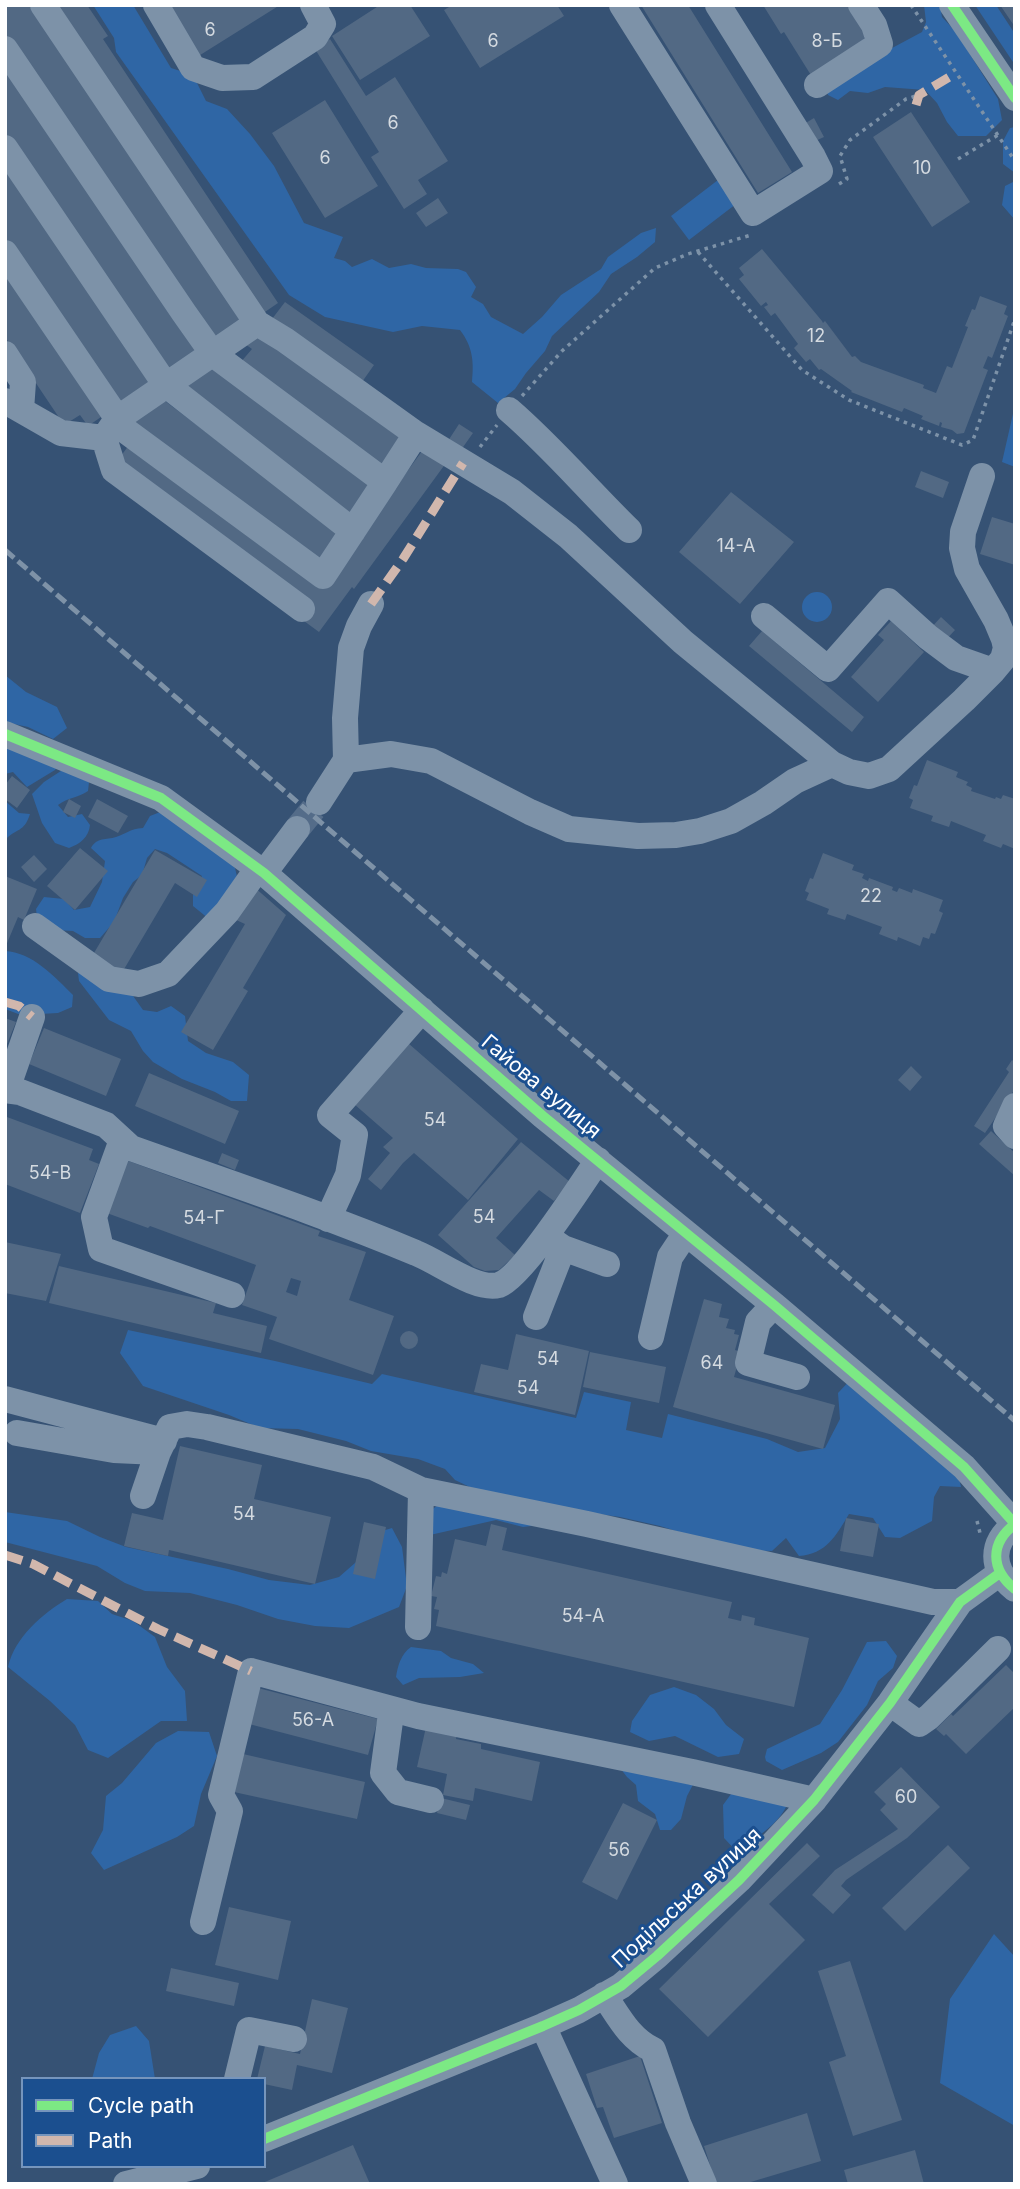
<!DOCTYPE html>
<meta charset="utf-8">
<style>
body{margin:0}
#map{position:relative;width:1020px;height:2189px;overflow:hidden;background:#365274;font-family:Inter,sans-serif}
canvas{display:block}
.frame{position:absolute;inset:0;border:7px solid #fff;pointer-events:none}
.legend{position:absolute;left:21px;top:2077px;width:245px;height:91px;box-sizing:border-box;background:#1b4f8f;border:2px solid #7695bc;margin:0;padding:9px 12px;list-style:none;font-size:21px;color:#fff}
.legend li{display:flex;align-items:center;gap:14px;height:35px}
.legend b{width:35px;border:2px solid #7695bc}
</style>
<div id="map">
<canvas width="1020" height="2189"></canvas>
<div class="frame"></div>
<ul class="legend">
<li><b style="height:9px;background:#7ce984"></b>Cycle path</li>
<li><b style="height:9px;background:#d1b7ad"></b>Path</li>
</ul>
</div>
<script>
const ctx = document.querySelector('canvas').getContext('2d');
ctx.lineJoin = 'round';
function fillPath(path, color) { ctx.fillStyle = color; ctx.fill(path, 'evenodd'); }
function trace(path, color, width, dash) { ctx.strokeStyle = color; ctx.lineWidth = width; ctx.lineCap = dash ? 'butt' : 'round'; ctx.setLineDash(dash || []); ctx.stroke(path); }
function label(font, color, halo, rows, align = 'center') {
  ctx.font = font + ' Inter,sans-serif'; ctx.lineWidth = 6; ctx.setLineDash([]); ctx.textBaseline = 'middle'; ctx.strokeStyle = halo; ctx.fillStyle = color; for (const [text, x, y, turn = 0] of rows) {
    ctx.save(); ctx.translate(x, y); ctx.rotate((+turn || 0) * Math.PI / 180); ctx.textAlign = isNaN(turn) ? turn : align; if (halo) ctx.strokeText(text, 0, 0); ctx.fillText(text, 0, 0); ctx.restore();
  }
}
fillPath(new Path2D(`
 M93,5h40l38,63 22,7 13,26 21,8 23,25 24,32 30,57 39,14 -9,21 11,3 7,6 20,-8 17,9 22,-4 15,4 32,1 8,3 10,15 -5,10 12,7 8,13 32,17 19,-17 19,-22 40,-26 7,-12 33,-24 15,-5 -1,14 -18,15 -26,17 -12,18 -47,44 -7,15 -19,22 -11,16 -17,14 -26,-21c2,-20 1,-35 -12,-52l-38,-4 -29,6 -68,-15 -36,-22 -173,-243 -2,-14z
 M924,5h16l2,12 14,15 42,67 4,21 -16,16h-28l-11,-14 -10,-19 -12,-13 -40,-3 -17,6 -18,-2 -12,9 -10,-5 -3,-11 97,-52 4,-10z
 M975,5h21l19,29v31z
 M1015,127v46l-12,-9v-23l7,-13z
 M718,180l18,24 -47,36 -18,-24z
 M1015,181v39l-13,-15 3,-19z
 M1015,405v62l-13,-5z
 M802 607a15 15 0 1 1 30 0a15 15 0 1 1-30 0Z
 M5,675l21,17 31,15 10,21 -14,11 -25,-12 -23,-5z
 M5,733l57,26 -7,11 -28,17 -14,-15 -8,2z
 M64,769l25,13 -1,9c-10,7 -20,6 -30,14l10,12 14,-3 8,11c-1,12 -10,19 -21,23l-14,-5 -13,-20 -10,-29 12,-12z
 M5,801l14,12 11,1c-6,19 -14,14 -25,26z
 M173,807l62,61 3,13 -29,38 -16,-13v-11l9,-19 -35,-23 -12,-4 -8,9 -5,17 -9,7 -10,16 -9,24 -14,16h-15l-12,-7 -17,-1 -18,-4 -2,-17 8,-12 20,2 10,11 16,-3 12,-25 3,-21 -14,-13c6,-11 15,-8 25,-11 12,-4 13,-8 27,-9l7,-12z
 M5,951c27,1 50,26 68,44l-1,12 -14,6 -37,2 -16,-6z
 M82,971l49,22 12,17 14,2 14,-6 14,10 3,25 18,12 27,9 16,13 -2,26h-16l-16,-9 -33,-13 -29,-17 -10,-11 -12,-20 -22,-11 -30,-39 -1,-8z
 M128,1330l147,31 97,23 10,-10 194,44 8,-26 47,10 -5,28 36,8 6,-24 99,25 31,13 27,-4 15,-29 -2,-26 15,-16 104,92 4,18 -21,-1 -6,11 -2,24 -32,17 -15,-1 -12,-19 -24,-4c-13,22 -23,40 -50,42l-13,-18 -14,13 -36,-1 -76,-24 -40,-9 -125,-18 -40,-19 -10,-11 -27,-10 -47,-8 -25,-10 -48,-12 -38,-1 -31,-13 -86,-29 -23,-33z
 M442,1502l97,23 -16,2 -27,-7 -66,15 -4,-21z
 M5,1512l62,9 33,16 26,10 102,22 41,11 41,5 29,-8 24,-21 9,-22 20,-6 10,19 5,39 -8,21 -50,21 -34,-2 -37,-7 -41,-14 -47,-12 -45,-2 -20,-8 -28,-17 -92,-24z
 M67,1599l31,2 14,13 21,7 22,16 12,30 18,24 2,30h-26l-53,37 -20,-8 -13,-25 -25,-24 -42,-34c7,-30 34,-53 59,-68z
 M886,1641l11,15 -4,12 -15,13 -11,24 -29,37 -17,11 -39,17 -16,-9 -1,-4 2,-8 53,-25 22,-34 25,-48z
 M411,1647l30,4 10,7 22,6 11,9 -24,4 -41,1 -16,7 -7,-8c2,-12 5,-23 15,-30z
 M674,1687l22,8 18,14 12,16 18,14 -5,15 -21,3 -43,-21 -26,5 -19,-9 2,-11 18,-26z
 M178,1731l31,1 8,24 -16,38 -7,32 -17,11 -73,33 -13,-17 12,-23 3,-34 16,-13 34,-40z
 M617,1764l80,13 -10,19 -6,23 -10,11h-11l-5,-16 -17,-13 -2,-16 -9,-8z
 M734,1790l53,15c-10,22 -33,32 -49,48l-14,-15 -1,-33z
 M994,1934l21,23v169l-75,-43 10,-84z
 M136,2026l13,15 6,38h-63l7,-26 11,-18z`), '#2f66a5');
fillPath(new Path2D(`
 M5,5h24l217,317 -29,21 -212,-309z
 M53,5h34l21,31 -5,3 175,264 -16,11z
 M165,5h115l-83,52z
 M380,5h30l20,31 -70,44 -28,-44z
 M448,5h109l7,11 -84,52 -36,-58 5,-3z
 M641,5h47l104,167 -34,21z
 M763,5h89l14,22 -4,23 -48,30 -30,-48 -3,2z
 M1000,5h15v22z
 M330,39l36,57 29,-19 53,84 -30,19 9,14 -23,15 -33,-52 8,-5 -64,-103z
 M5,68l193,285 -29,20 -164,-241z
 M325,100l53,86 -53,32 -53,-85z
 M911,112l59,90 -38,25 -59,-90z
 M814,118l10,19 -11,5 -9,-18z
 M5,167l145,216 -32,21 -113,-167z
 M438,198l10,15 -22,14 -10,-14z
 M762,249l60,72 1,2 2,-2 27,36 3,-1 6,6 63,23 -1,3 13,5 11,-27 5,2 16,-41 -3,-1 7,-17 3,1 5,-14 27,10 -3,8 4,2 -16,42 -4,-2 -5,12 5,2 -24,63 -7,1 -5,-4 -11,-3 1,-4 -2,-1 -1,4 -18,-7 2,-3 -19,-8 -2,4 -51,-20 1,-1 -31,-22 -2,1 -9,-11 -4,3 -12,-14 4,-4 -23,-31 -4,3 -7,-9 4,-2 -2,-3 -5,4 -22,-27 5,-4 -5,-7z
 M5,268l99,147 -16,11 -8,-11 -16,10 -59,-88z
 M285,302l89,63 -12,17 -90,-63z
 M261,333l139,105 -21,30 -139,-105 12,-14 -7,-5z
 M212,366l163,122 -20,30 -175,-130z
 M161,398l181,137 -19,28 -190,-142z
 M459,424l14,9 -12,17 -13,-9z
 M129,445l193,143 103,-141 21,16 -92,126 -2,-2 -33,45 -15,-11 10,-15 -196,-146z
 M921,471l28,11 -6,16 -28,-11z
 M731,492l63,50 -54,62 -61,-52z
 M992,517l23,7v41l-35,-11z
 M941,617l14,13 -12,13 -14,-13z
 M891,621l33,31 -46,50 -27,-25 33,-37 -6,-5z
 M762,631l102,86 -12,15 -103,-86z
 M927,760l31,12 -2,5 12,5 -2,3 6,3 -1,3 24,8 1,-2 5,2 2,-4 12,4v50l-12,-5 -2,4 -18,-7 3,-6 -35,-14 -2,6 -18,-6 2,-5 -23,-8 3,-8 -4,-2 5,-13 3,1z
 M12,776l18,14 -13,18 -12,-9v-14z
 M69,799l12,7 -6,12 -12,-6z
 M97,799l31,17 -10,17 -30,-16z
 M80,848l28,23 -33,39 -28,-24z
 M155,850l52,30 -10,17 -22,-14 -55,93 -29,-18z
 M823,853l31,12 -2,5 12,4 -2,4 6,3 1,-3 24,9 -1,3 5,2 2,-4 13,5 1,-4 30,11 -4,11 4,2 -8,21 -4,-1 -2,6 -6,-2 -3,9 -22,-9 -1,4 -18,-7 3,-7 -35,-13 -2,6 -18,-6 2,-5 -23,-9 3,-7 -4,-2 5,-13 3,1z
 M34,855l13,14 -13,13 -13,-15z
 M5,876l32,13 -13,31 -6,-3 -13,31z
 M253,886l33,29 -43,73 5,3 -35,59 -32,-18 64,-108 -11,-5z
 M5,1018l11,4 -11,27z
 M44,1028l77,31 -15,37 -77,-32z
 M408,1043l110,96 -50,61 -54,-47 -11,10 -22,27 -13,-11 22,-26 -7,-6 10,-9 -39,-34z
 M1012,1060l3,2v27l-30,44 -11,-7 35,-54 -3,-3z
 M911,1066l11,11 -12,14 -12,-11z
 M149,1073l90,38 -14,33 -90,-38z
 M7,1117l86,32 -4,11 10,4 -19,49 -75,-29v-61z
 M991,1131l24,22v23l-36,-32z
 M521,1142l49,40 -16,19 -15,-11 -43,48 19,17 -16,15 -14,1 -11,-4 -36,-32z
 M222,1153l17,7 -4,10 -17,-7z
 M123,1159l197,72 -2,5 48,16 -17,48 45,16 -21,59 -104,-36 8,-22 -35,-12 14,-40 -106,-39 -2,2 -44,-16zM291,1278l10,3 -4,15 -11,-4z
 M5,1242l56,12 -15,47 -41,-8z
 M59,1266l157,37 -3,10 54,13 -6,27 -212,-50z
 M704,1299l18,5 -3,13 10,2 -3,9 9,2 -1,4 5,1 -4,15 6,2 -7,25 101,28 -12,44 -150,-42z
 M400 1340a9 9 0 1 1 18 0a9 9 0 1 1-18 0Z
 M516,1334l73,17 -14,64 -101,-23 7,-28 27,6z
 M590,1352l76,15 -7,36 -76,-16z
 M180,1446l82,19 -8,34 77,18 -16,67 -146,-34 -1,6 -44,-10 8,-33 31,7z
 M846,1518l33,6 -6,33 -33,-6z
 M364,1522l22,5 -11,52 -22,-5z
 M491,1524l16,4 -5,22 230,52 -4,16 13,3 1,-6 13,3 -1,7 55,13 -15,69 -358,-81 3,-16 -5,-1 3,-12 -6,-1 5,-20 5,1 1,-5 5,2 8,-35 31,7z
 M1006,1665l9,9v33l-49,47 -20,-20 -2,2 -8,-7 15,-15 2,2z
 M258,1688l120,31 -10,36 -119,-31z
 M426,1727l31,6 -1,6 25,5v5l59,13 -8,39 -57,-13 -2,13 -30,-6 4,-21 -30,-7z
 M243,1754l122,28 -8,37 -123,-27z
 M901,1767l39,40 -33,31 -61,42 -5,6 10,9 -18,19 -21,-19 23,-25 63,-41 -18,-19 6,-6 -12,-12z
 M441,1798l29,7 -4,15 -29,-7z
 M623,1803l34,17 -40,80 -35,-18z
 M807,1843l13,13 -51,48 36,36 -97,97 -49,-48z
 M948,1845l22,23 -65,63 -23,-23z
 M229,1907l62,14 -13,59 -63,-15z
 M850,1961l52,159 -49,16 -24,-74 17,-6 -28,-85z
 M171,1968l68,15 -5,23 -68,-15z
 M312,1999l36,9 -16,65 -35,-8 -5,25 -28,-6v-5h-7l8,-33 35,8z
 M640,2056l22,67 -48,15 -11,-31 -6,1 -11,-34z
 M807,2113l14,48 -77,23h-28l-12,-38z
 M353,2145l17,39h-110z
 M915,2150l9,34h-76l-4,-14z`), '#526984');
trace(new Path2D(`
 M297,829l22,-27`), '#546c89', 26, [26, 13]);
trace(new Path2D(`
 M911,5l104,156
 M958,159l40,-24
 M839,184l8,-5 -7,-23 10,-16 56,-41 13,-4
 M698,252l104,118 47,30 113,45 11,-5 42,-121
 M522,396l40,-45 93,-83 33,-14 63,-19
 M480,447l17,-22
 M977,1521l3,12`), '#7d92a8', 3.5, [3.5, 5]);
trace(new Path2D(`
 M43,5l214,318 28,17 131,94 96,58 56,44 115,106 149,122 17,8 20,4 20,-7 75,-69 29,-29 10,-12 3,-11 -2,-9 -8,-19 -29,-51 -5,-21 1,-16 19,-56
 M156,5l37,63 29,10 31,-1 62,-40 8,-13 -10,-19
 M622,5l131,208 67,-42 -7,-14 -95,-152
 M952,5l63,93
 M5,49l179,264 29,41 172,128 31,-48
 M817,85l63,-41 -6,-19 -13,-20
 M5,148l160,236 188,147
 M5,253l121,178 197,145 62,-94
 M5,354l18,28 -2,28
 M5,401l56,32 43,5 13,-19 140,-96
 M509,410c43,37 79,80 120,120
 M104,438l10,32 188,139
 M764,616l64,53 60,-68 40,36 28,21 37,13
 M5,734l156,64 103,75 279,243 231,189 190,162 51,57c-25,19 -25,45 0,65
 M346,760l45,-6 40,7 99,51 39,17 69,7 38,-1 24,-4 31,-10 32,-18 32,-22 37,-17
 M319,802l27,-42 -1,-42 6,-70 8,-22 12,-22
 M264,873l33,-44
 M35,926l74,53 30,5 29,-10 59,-62 31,-44
 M7,1089l25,-72
 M5,1090l15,2 86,33 25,23c95,34 192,66 285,105 23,9 60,38 83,32 22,-7 83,-101 99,-125
 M1015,1106l-9,20 9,10
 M122,1140l-28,77 7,32 131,46
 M328,1219l20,-44 7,-40 -25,-20 92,-105
 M550,1239l13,9 44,16
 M774,1305l-16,17 -10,41 49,14
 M536,1317l27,-69
 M651,1337l19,-80 16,-24
 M5,1399l159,42
 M17,1433l97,17 44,2
 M143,1496l15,-44 12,-25 17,-3 20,3 166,40 48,23 166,34 346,78h27
 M418,1627l3,-137
 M890,1703l29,21 10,-7 69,-68
 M394,1710l-4,11 -7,52 15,19 33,8
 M203,1922l27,-111 -9,-16 30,-124 167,45 274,56 122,28
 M604,1995c15,22 25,43 49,55l25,73 26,61
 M543,2026l72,158
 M237,2079l12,-49 45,9
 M264,2139l279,-113 36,-16 42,-24 36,-30 82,-76 75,-80 76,-97 70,-101 40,-29
 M126,2184l71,-18`), '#7d92a8', 26);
trace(new Path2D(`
 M5,550l1010,871`), '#7e92a7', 5, [12, 5]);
trace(new Path2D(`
 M916,105l3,-10 37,-22
 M371,604l32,-45 60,-96
 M5,1002l14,4 13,11
 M5,1555l28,9 125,65 93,42`), '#d1b7ad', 9, [18, 9]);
trace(new Path2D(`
 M952,5l63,93
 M5,734l156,64 103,75 279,243 231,189 190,162 51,57c-25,19 -25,45 0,65
 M264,2139l279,-113 36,-16 42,-24 36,-30 82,-76 75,-80 76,-97 70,-101 40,-29`), '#7ce984', 10);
label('18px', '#d4dae0', null, [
 ["6",210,31],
 ["6",493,42],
 ["8-Б",827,42],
 ["6",393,124],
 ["6",325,159],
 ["10",922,169],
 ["12",816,337],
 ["14-А",736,547],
 ["22",871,897],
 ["54",435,1121],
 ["54-В",50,1174],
 ["54",484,1218],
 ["54-Г",204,1219],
 ["54",548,1360],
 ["64",712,1364],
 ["54",528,1389],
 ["54",244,1515],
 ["54-А",583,1617],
 ["56-А",313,1721],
 ["60",906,1798],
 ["56",619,1851]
]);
label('21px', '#fff', '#1b4f8f', [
 ["Гайова вулиця",541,1087,40],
 ["Подільська вулиця",687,1898,-43]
]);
</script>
